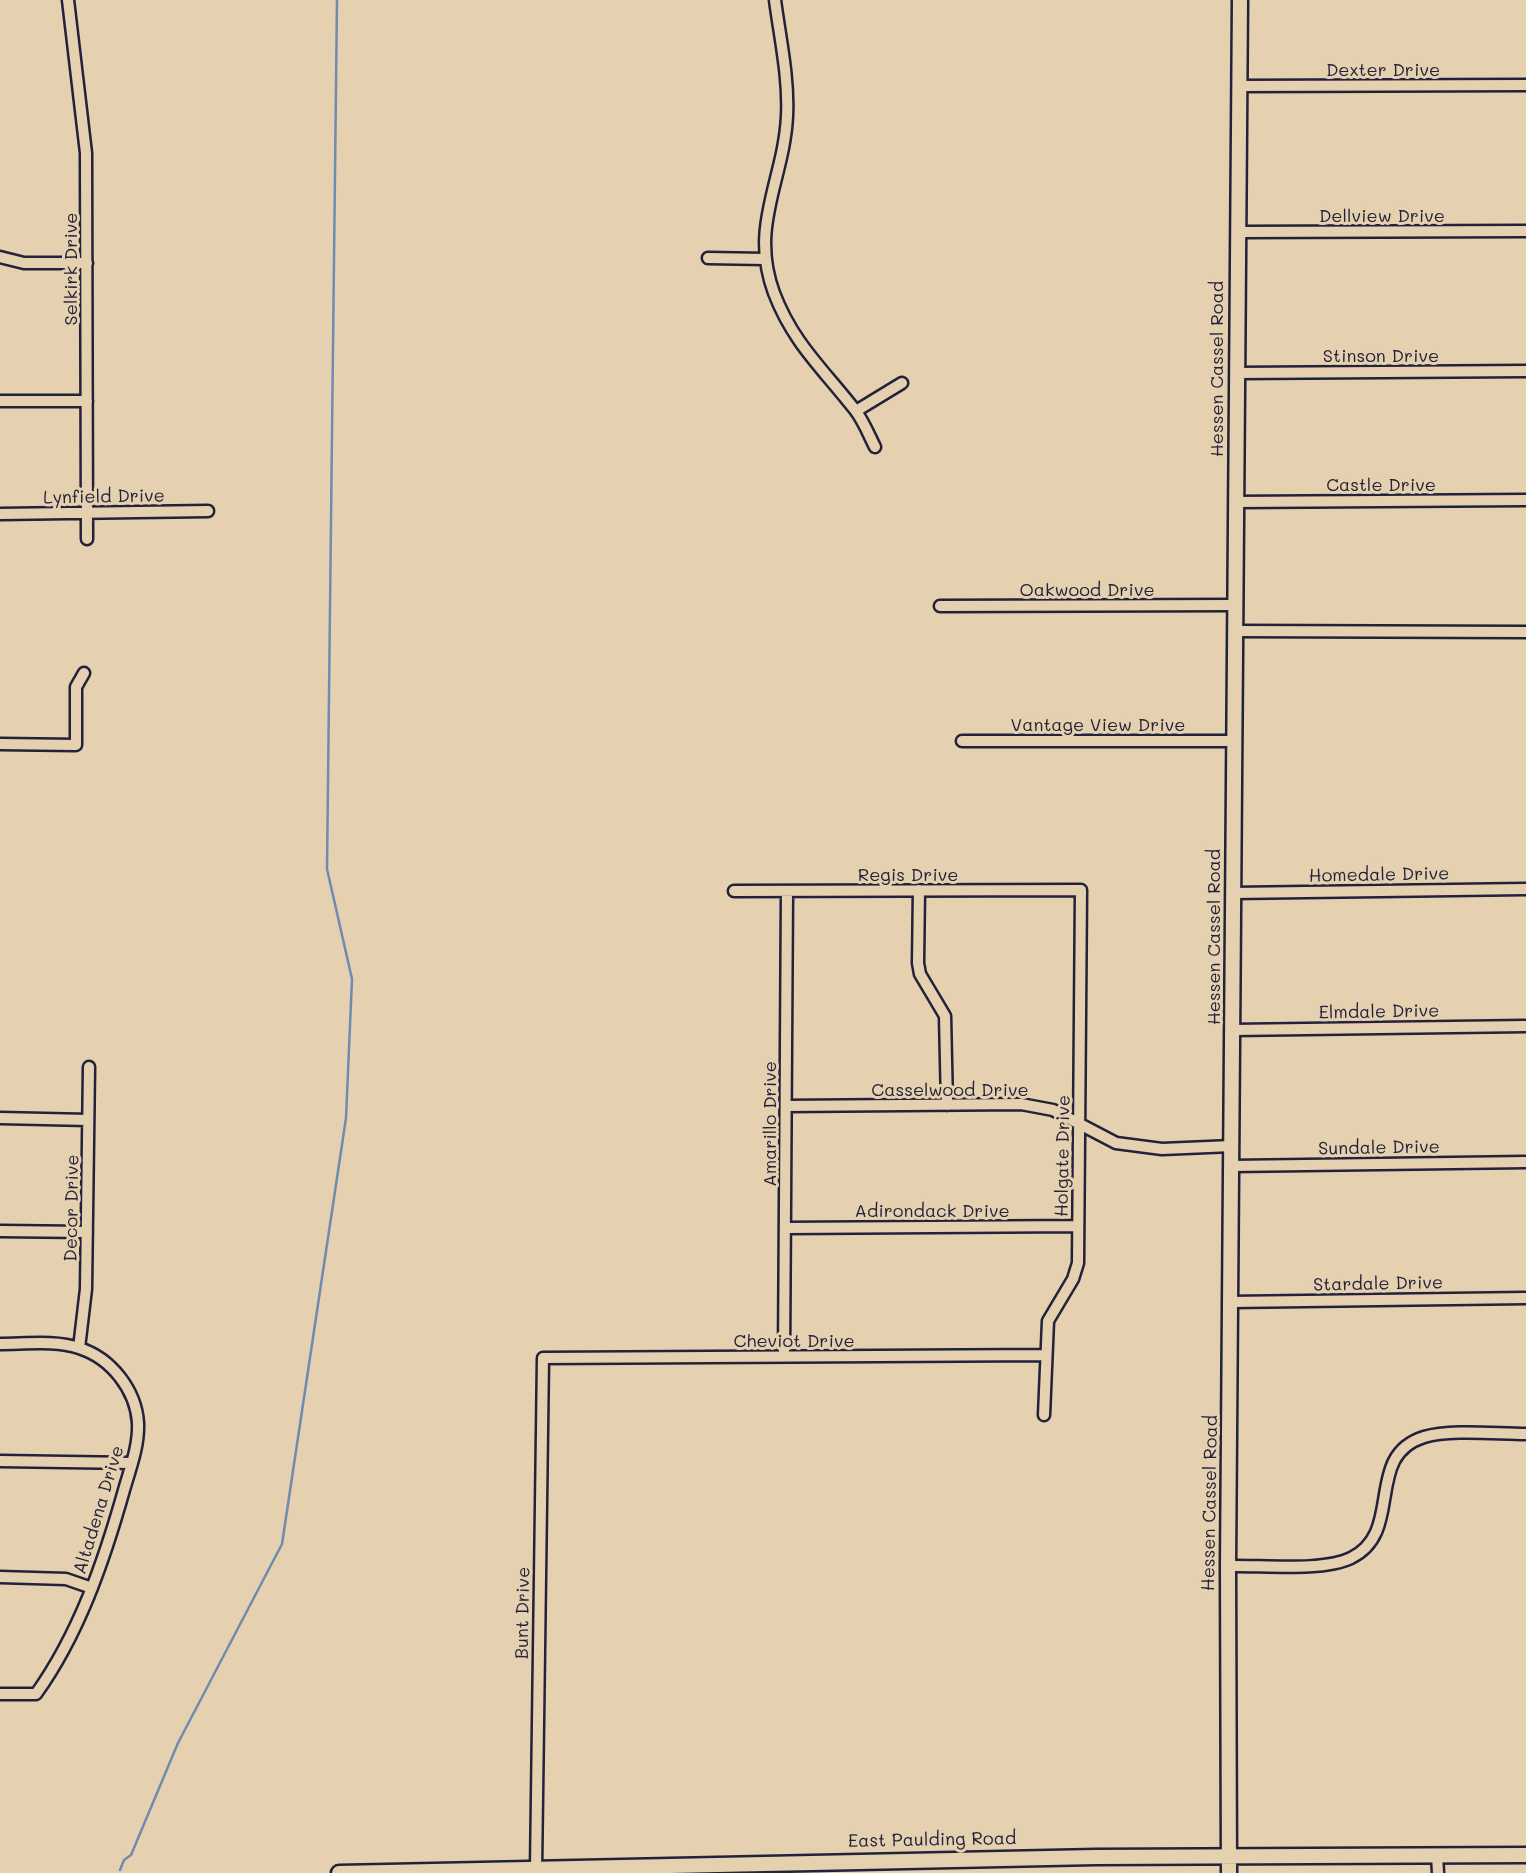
<!DOCTYPE html>
<style>
body{margin:0}
canvas{display:block;background:#e5d1af}
</style>
<canvas width="1526" height="1873"></canvas>
<script>
const ctx = document.querySelector('canvas').getContext('2d');
ctx.lineJoin = 'round';
function trace(path, color, width, dash) { ctx.strokeStyle = color; ctx.lineWidth = width; ctx.lineCap = dash ? 'butt' : 'round'; ctx.setLineDash(dash || []); ctx.stroke(path); }
function label(font, color, halo, rows, align = 'center') {
  ctx.font = font + ' Mali,sans-serif'; ctx.lineWidth = 6; ctx.setLineDash([]); ctx.textBaseline = 'middle'; ctx.strokeStyle = halo; ctx.fillStyle = color; for (const [text, x, y, turn = 0] of rows) {
    ctx.save(); ctx.translate(x, y); ctx.rotate((+turn || 0) * Math.PI / 180); ctx.textAlign = isNaN(turn) ? turn : align; if (halo) ctx.strokeText(text, 0, 0); ctx.fillText(text, 0, 0); ctx.restore();
  }
}
trace(new Path2D(`
 M120,1870l4,-10 7,-5 47,-112 104,-199 64,-426 6,-139 -25,-110 10,-869`), '#6f8bb0', 2.5);
const minor = new Path2D(`
 M68,0l18,153 1,386
 M775,0c5,38 14,78 12,116 -3,64 -38,110 -13,177 19,50 49,76 81,117 8,10 14,25 20,37
 M1240,86l286,-1
 M1238,232l288,-1
 M0,257l24,6h63
 M708,258l57,1
 M1237,373l289,-2
 M0,401h87
 M856,411l46,-28
 M1236,502l290,-2
 M0,514l208,-3
 M940,606l295,-1
 M1234,631l292,1
 M962,741h272
 M0,744l76,1v-58l8,-14
 M919,890l-1,73 2,11 25,42 2,89
 M734,891l347,-1 -3,373 -5,16 -25,42 -4,94
 M1233,893l293,-4
 M1233,1030l293,-4
 M786,1106l235,-2 32,6 63,33 46,6 70,-3
 M0,1118l88,2
 M1232,1166l294,-4
 M786,1228l292,-2
 M0,1231l87,1
 M1231,1302l295,-4
 M0,1344c25,0 56,-4 79,4 32,10 57,42 59,75 1,23 -8,46 -14,67 -20,71 -45,144 -88,204h-36
 M79,1348l7,-59 3,-222
 M784,1356l3,-465
 M0,1461l132,2
 M1228,1566c34,-1 94,6 123,-8 54,-26 12,-102 73,-121 27,-8 72,-3 102,-3
 M0,1577l66,2 26,9
 M1437,1854l1,19
 M536,1869l7,-511 502,-3`);
const secondary = new Path2D(`
 M339,1873l757,-16 430,-2
 M1229,1873l-1,-307 12,-1566`);
trace(minor, '#22223b', 15);
trace(secondary, '#22223b', 19);
trace(minor, '#e5d1af', 10);
trace(secondary, '#e5d1af', 14);
label('18px', '#22223b', '#e5d1af', [
 ["Dexter Drive",1383,70],
 ["Dellview Drive",1382,216],
 ["Selkirk Drive",71,269,-90],
 ["Stinson Drive",1381,356],
 ["Hessen Cassel Road",1217,369,-90],
 ["Castle Drive",1381,485],
 ["Lynfield Drive",104,497,-1],
 ["Oakwood Drive",1087,590],
 ["Vantage View Drive",1098,725],
 ["Regis Drive",908,875],
 ["Homedale Drive",1379,875,-1],
 ["Hessen Cassel Road",1214,937,-90],
 ["Elmdale Drive",1379,1012,-1],
 ["Casselwood Drive",950,1090],
 ["Amarillo Drive",770,1124,-90],
 ["Sundale Drive",1379,1148,-1],
 ["Holgate Drive",1063,1156,-89],
 ["Decor Drive",72,1208,-89],
 ["Adirondack Drive",932,1211],
 ["Stardale Drive",1378,1284,-1],
 ["Cheviot Drive",794,1341],
 ["Hessen Cassel Road",1210,1503,-89],
 ["Altadena Drive",99,1510,-73],
 ["Bunt Drive",523,1613,-89],
 ["East Paulding Road",932,1840,-1]
]);
</script>
